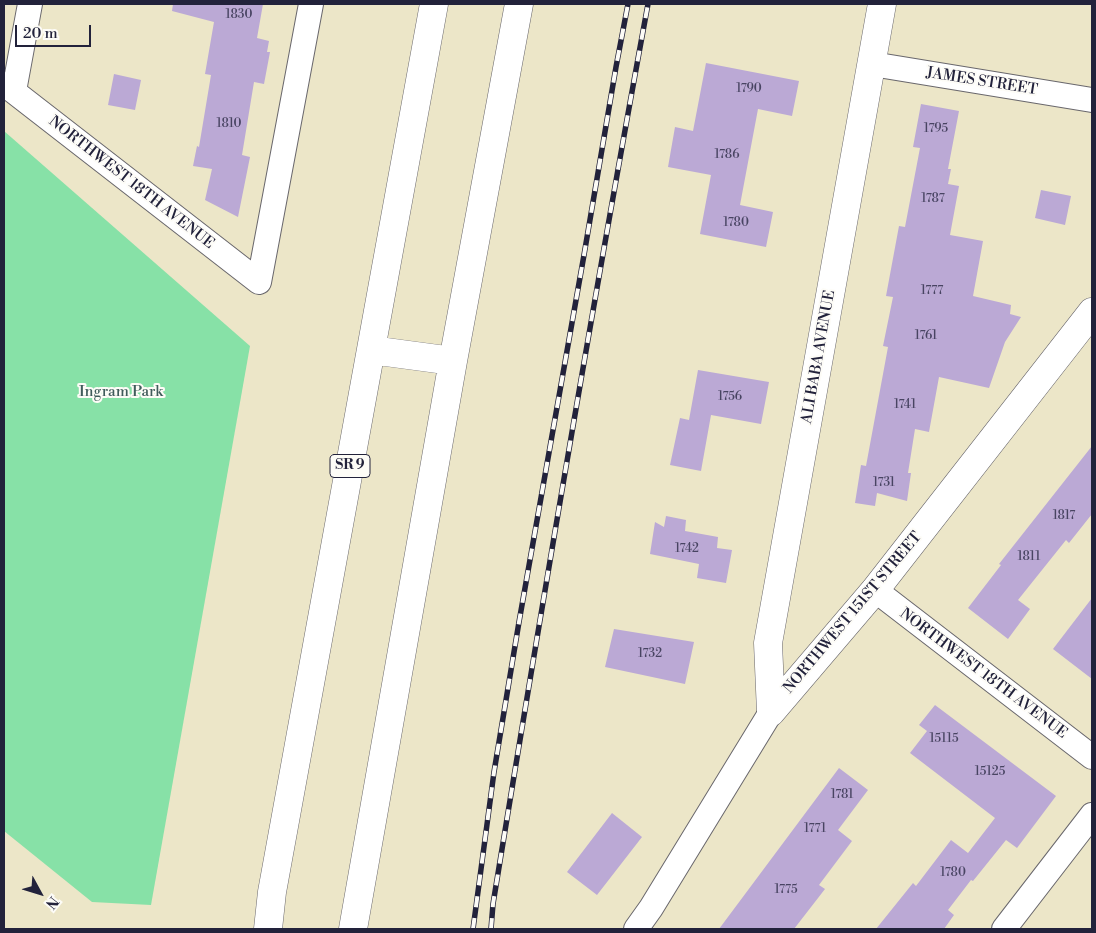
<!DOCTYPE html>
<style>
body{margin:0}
#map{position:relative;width:1096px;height:933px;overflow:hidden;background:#ece6c8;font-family:"Libre Bodoni",serif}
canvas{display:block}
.frame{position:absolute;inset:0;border:5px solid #22223b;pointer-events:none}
.north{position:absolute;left:15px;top:868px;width:50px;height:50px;-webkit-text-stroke:4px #fdfcf7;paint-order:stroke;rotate:129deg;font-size:14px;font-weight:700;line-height:20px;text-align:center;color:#22223b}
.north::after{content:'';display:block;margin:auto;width:18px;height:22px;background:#22223b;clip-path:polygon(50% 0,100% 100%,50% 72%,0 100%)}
.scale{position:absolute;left:15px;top:25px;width:76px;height:22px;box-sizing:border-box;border:2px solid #22223b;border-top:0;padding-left:6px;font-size:15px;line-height:18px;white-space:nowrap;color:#22223b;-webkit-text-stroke:4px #fdfcf7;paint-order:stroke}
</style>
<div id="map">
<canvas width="1096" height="933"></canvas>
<div class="frame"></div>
<div class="north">N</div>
<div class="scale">20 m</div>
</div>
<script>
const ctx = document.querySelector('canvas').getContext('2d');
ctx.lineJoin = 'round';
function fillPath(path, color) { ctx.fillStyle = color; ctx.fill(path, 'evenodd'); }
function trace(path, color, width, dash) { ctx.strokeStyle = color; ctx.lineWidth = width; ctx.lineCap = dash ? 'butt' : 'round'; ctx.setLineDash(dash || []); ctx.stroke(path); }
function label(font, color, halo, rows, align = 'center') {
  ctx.font = font + ' "Libre Bodoni",serif'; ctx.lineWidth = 4; ctx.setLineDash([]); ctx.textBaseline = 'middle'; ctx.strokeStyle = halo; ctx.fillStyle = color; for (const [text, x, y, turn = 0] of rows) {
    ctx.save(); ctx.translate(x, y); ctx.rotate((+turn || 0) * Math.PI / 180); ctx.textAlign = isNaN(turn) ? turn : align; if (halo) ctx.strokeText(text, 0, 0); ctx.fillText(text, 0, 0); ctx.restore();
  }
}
fillPath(new Path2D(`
 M4,131l246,215 -99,559 -59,-3 -88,-71z`), '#87e1a7');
fillPath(new Path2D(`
 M173,4h90l-6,34 12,3 -2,11h3l-6,32 -10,-2 -12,73 8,2 -12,60 -33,-17 7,-31 -19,-3 4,-20 2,1 12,-72 -6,-1 9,-52 -42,-11z
 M706,63l93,18 -7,35 -34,-7 -18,96 33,7 -7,35 -66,-13 11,-59 -43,-8 7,-40 18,4z
 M114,74l27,6 -6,30 -27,-5z
 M921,104l38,7 -11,58h3l-3,15 11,2 -9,49 33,6 -10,55 38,9 -1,9 11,3 -16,25 -16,46 -50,-11 -10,55 -14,-3 -7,44h3l-4,28 -30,-8 -2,13 -20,-3 6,-38 5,1 22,-119 -5,-1 10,-49 -7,-1 13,-70 6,1 15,-79 -7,-1z
 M1041,190l30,6 -6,29 -30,-7z
 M698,370l71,12 -8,42 -50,-9 -10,56 -31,-6 10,-47 9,2z
 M1092,446v68l-23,29 -3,-3 -48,60 12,9 -22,30 -40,-31 33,-43 -2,-1z
 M666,516l20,4 -1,11 33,6 -1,11 15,2 -6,33 -29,-5 2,-14 -49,-10 5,-32 9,5z
 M1092,598v81l-39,-30z
 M614,629l80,13 -9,42 -80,-17z
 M935,705l121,91 -39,52 -11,-8 -33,41 -2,-1 -23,30 6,5 -10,14h-68l37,-46 3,3 35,-46 17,13 27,-35 -85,-65 17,-22 -8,-6z
 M839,768l29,22 -30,40 14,11 -33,44 6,4 -31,40h-75z
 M612,813l30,24 -45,58 -30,-23z`), '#bba9d5');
const street = new Path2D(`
 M872,64l220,36
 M4,84l255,198 52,-278
 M14,91l16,-87
 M875,590l217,167
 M636,929l15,-21 120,-196
 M1004,929l88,-114`);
const secondary = new Path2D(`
 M771,712l-3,-69 114,-639
 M771,712l104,-122 217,-278`);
const primary = new Path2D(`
 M371,350l82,11
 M268,929l4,-37 162,-888
 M353,929l100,-568 66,-357`);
trace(street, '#69676c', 26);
trace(secondary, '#69676c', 29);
trace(primary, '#69676c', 29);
trace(street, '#fff', 24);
trace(secondary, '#fff', 28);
trace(primary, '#fff', 28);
const rail = new Path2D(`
 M473,929l21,-157 25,-150 65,-367 32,-188 12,-63
 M491,929l2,-25c49,-300 100,-601 155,-900`);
trace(rail, '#22223b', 5.5);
trace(rail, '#fdfcf7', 4, [11]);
label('12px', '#484462', null, [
 ["1830",239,15],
 ["1790",749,89],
 ["1810",229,124],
 ["1795",936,129],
 ["1786",727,155],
 ["1787",933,199],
 ["1780",736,223],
 ["1777",932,291],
 ["1761",926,336],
 ["1756",730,397],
 ["1741",905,405],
 ["1731",884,483],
 ["1817",1064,516],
 ["1742",687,549],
 ["1811",1029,557],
 ["1732",650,654],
 ["15115",944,739],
 ["15125",990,772],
 ["1781",842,795],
 ["1771",815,829],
 ["1780",953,873],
 ["1775",786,890]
]);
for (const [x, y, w] of [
 [350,466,40]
]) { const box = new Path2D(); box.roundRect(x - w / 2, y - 11.5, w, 23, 4); ctx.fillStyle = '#fdfcf7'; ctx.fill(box); trace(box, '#22223b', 1); }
label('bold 14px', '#22223b', null, [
 ["SR 9",350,466]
]);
label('15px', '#22223b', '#fdfcf7', [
 ["JAMES STREET",982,82,9],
 ["NORTHWEST 18TH AVENUE",131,183,38],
 ["ALI BABA AVENUE",819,357,-80],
 ["NORTHWEST 151ST STREET",853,613,-50],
 ["NORTHWEST 18TH AVENUE",983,674,37]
]);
label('15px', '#405b5b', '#fdfcf7', [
 ["Ingram Park",121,392]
]);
</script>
